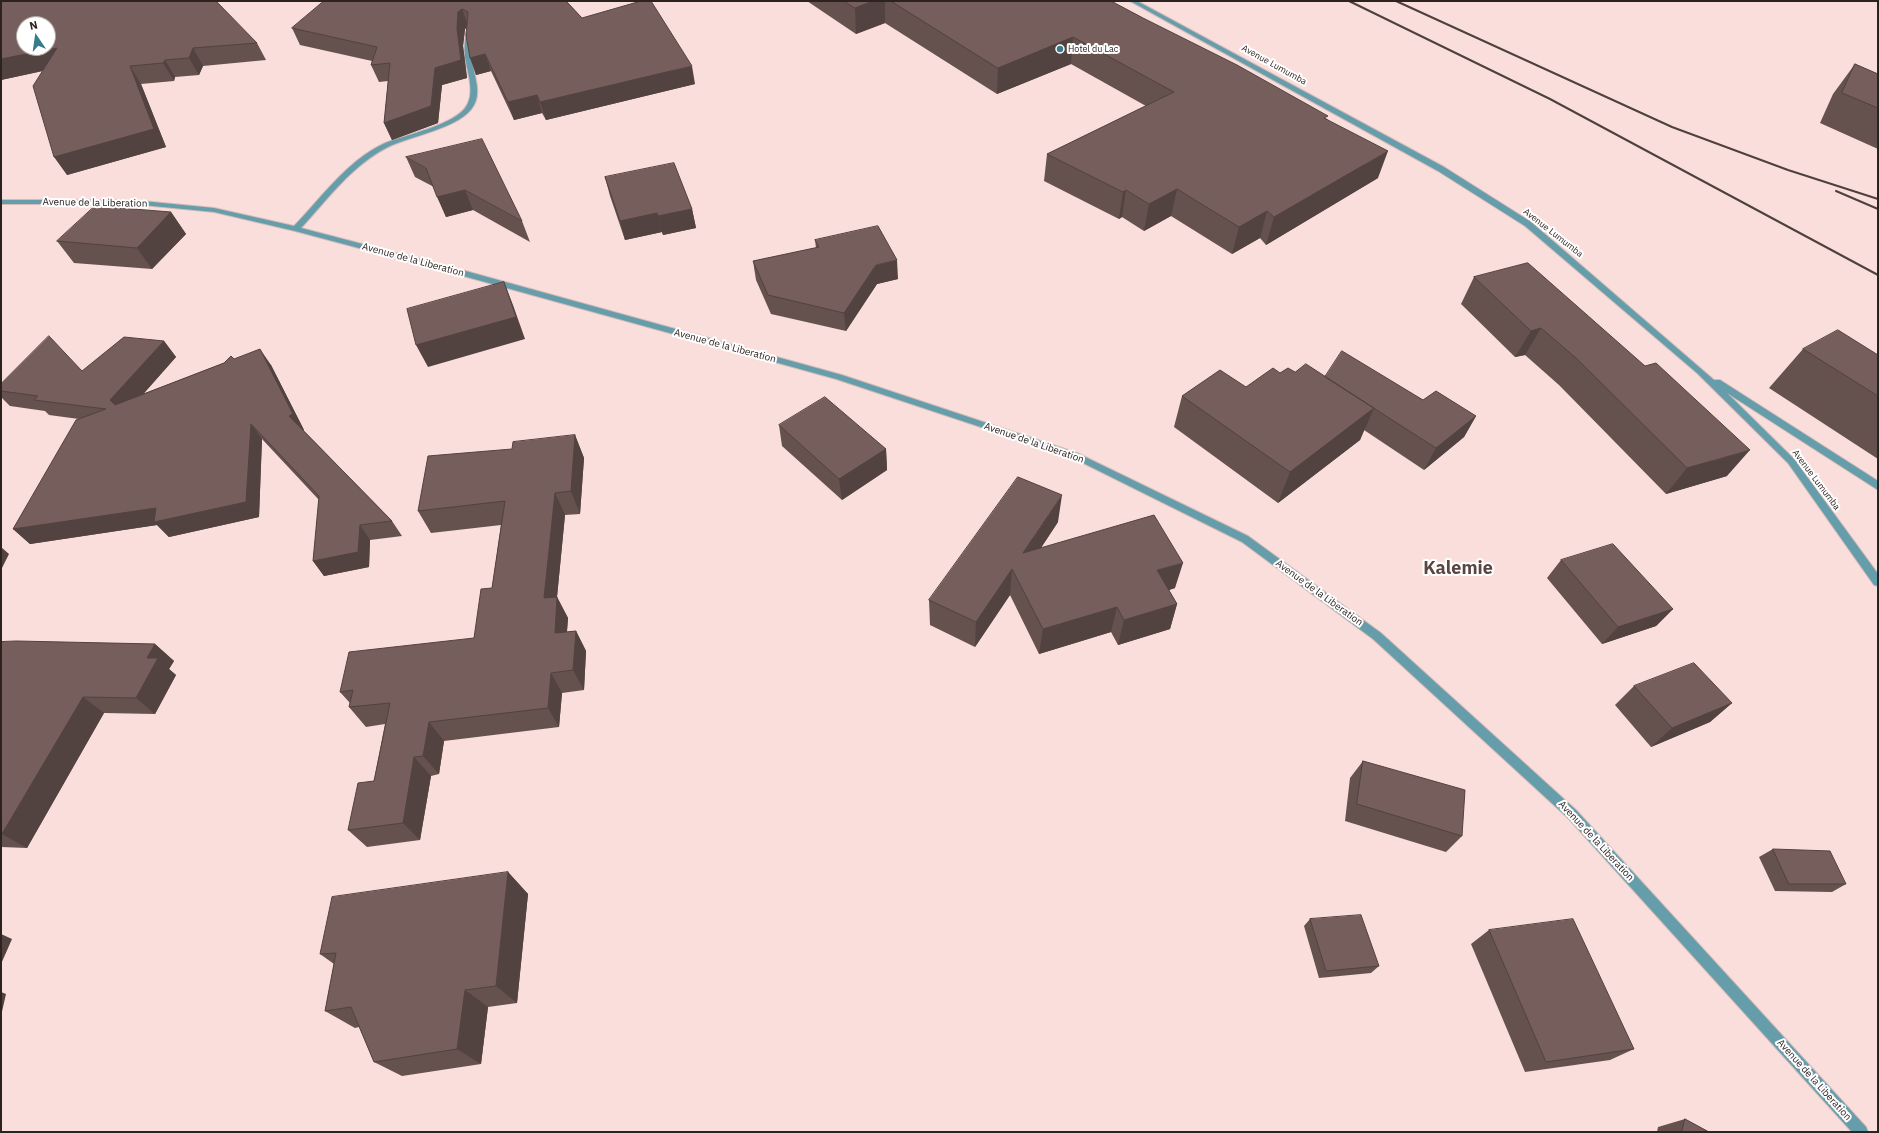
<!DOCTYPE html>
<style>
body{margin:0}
#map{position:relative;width:1879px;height:1133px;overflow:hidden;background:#fadedb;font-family:"IBM Plex Sans",sans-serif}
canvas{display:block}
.frame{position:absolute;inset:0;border:2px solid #2c2220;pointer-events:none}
.north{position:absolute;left:16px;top:16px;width:40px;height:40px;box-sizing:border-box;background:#fff;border:1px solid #aba7a6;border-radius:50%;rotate:347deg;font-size:11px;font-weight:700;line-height:16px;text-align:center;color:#2c2220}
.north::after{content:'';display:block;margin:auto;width:14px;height:18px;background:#387c8b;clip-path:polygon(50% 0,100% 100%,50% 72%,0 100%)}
</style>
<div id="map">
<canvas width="1879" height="1133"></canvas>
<div class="frame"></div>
<div class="north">N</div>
</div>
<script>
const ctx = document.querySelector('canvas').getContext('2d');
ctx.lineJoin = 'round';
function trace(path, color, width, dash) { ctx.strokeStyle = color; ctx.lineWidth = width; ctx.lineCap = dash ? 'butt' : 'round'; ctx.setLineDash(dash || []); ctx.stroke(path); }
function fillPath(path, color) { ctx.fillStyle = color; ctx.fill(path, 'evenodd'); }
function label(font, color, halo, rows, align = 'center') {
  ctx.font = font + ' "IBM Plex Sans",sans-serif'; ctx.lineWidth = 4; ctx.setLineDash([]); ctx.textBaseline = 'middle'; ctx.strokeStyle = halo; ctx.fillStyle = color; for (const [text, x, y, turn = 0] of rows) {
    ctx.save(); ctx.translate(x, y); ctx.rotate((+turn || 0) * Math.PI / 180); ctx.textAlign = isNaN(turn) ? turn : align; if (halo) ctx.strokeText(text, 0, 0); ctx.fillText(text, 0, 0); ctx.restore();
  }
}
const minor = new Path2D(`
 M1130,1h7l307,166 87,55 183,158h6l158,101v9l-151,-97 67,66 84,115v12l-4,-1 -86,-122 -91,-90 -172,-147 -87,-55z
 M469,31l3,2c-1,8 -2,16 -1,24 2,15 11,34 3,48 -12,23 -64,31 -86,42 -36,18 -60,52 -87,81l161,42 380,105 235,78 171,83 133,97 195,177 290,317 2,5h-16l-284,-314 -195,-179 -131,-97 -171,-85 -235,-78 -380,-105 -161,-43 -81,-19 -82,-8h-131v-4h131l82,8 80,18c28,-29 52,-64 89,-82 20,-9 74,-19 84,-39 8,-14 0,-34 -2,-48 -1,-8 0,-16 1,-24z`);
trace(minor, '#d5bcb9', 2);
fillPath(minor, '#669daa');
trace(new Path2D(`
 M1349,1l201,98 328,176
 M1396,1l276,126 116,43 90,29
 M1836,191l42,18`), '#4d403e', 2);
fillPath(new Path2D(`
 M1,1l256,42 9,17 -63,6 -4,9 -24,2 -1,4 -33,3 25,63 -99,28 -24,-104 -42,9z
 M324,1h242l16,17 113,66 -149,36 -4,-7 -28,7 -23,-49 -15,4 -9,-48 -2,2 -2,17 4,32 -25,7 -4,38 -46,17 -8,-17 4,-42 -9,1 -8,-17 1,-4 -72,-16 -8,-17z
 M807,1h304l216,118 51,59 -112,67 -6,-7 -28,16 -61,-38 -27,15 -22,-14 -3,2 -75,-38 3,-27 99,-48 -75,-42 -74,30 -112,-71 -29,11z
 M1855,64l23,10v75l-58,-26 13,-29z
 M406,157l116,64 8,21 -57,-32 -27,7 -12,-30 -19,-10z
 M605,177l87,32 4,19 -33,7 -1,-3 -37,8 -15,-44z
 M171,212l15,22 -34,35 -78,-6 -17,-22z
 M815,240l83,39 -21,5 -31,47 -75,-17 -15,-34 -3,-19 63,-13z
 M1528,263l199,213 -61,18 -107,-109 -34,-30 -10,2 -54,-53 13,-27z
 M164,341l12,16 -33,37 91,-35 37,6 33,65h-1l89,91 10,15 -32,4 -1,27 -45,9 -11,-15 6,-61 -57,-61 -3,78 -90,20 -12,-12 -127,19 -17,-15 66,-110 -30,-4 -4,-4 -35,-5 -9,-9v-13l81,-13z
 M1803,349l75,6v104l-109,-71z
 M1295,372l30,5 98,23 53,16 -12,21 -40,33 -60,-40 -4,10 -82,63 -104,-76 8,-31 64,-9 34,-14z
 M779,425l107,24 1,21 -45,30 -60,-54z
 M575,435l9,23 -4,56 -15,1 -8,82 11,21 -1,14 9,-1 10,20 -2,39 -22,3 -3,34 -115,14 -5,33 -8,2 -11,64 -53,7 -19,-17 26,-49 11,-57 -19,3 -17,-20 1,-4 -10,-11 134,-54 18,-50 9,-63 -70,8 -13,-22 94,-62z
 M1058,522l-17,26 134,40 -6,2 8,14 -7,25 -52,16 -7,-13 -72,22 -29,-59 -35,52 -45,-22 -1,-25z
 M1561,560l112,49 -17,17 -54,18 -55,-66z
 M1,642l154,2 19,17 -5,8 7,6 -21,39 -51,-1 -77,135 -26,-1z
 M1634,686l98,17 -22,19 -59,25 -36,-42z
 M1363,761l99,75 -16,16 -101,-31 5,-43z
 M1773,849l73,35 -14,8 -57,-1 -16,-34z
 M508,872l20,22 -11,109 -29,4 -7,57 -79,12 -28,-14 -15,-35 -4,1 -30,-17 9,-47 -14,-10z
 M1310,919l69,47 -8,7 -52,5 -15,-52z
 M1489,930l145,119 -24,11 -85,12 -54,-128z
 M1685,1119l24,13h-52l1,-5z`), '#65514e');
fillPath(new Path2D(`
 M873,1h12v22l-29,11 -1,-26z
 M462,9l6,17 -3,3 -2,17 4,32 -25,7 -4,38 -46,17 -8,-17 51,-55 22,-39 1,-17z
 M1073,37l-2,27 -74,30 1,-26z
 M57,48l12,17 -68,15v-21z
 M193,48l10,18 -4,9 -10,-17z
 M485,54l6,17 -15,4 -6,-17z
 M165,60l10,17 -1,4 -11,-18z
 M130,66l11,18 25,63 -99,28 -13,-18z
 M692,66l3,18 -149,36 -6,-18z
 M537,95l5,18 -28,7 -6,-18z
 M1388,151l-10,27 -112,67 8,-28z
 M1177,189l-6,27 -27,15 5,-27z
 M465,190l8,20 -27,7 -9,-20z
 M1126,190l-4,27 -3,2 4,-27z
 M692,209l4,19 -33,7 -5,-19z
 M1267,211l-7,27 -28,16 7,-27z
 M171,212l15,22 -34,35 -15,-21z
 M657,213l5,19 -37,8 -5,-19z
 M897,260l1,19 -21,5 -31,47 -2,-18 32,-48z
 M504,282l9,23 12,34 -97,28 -12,-22z
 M1541,328l-16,27 -10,2 16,-26z
 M164,341l12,16 -52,59 -14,-16z
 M260,349l11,16 33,65 -4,2 -11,-16z
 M1374,408l-14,32 -82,63 12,-31z
 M1476,416l-12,21 -40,33 12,-22z
 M251,424l11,15 -3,78 -90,20 -12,-12 -127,19 -17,-15z
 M575,435l9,23 -4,56 -9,-23z
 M886,449l1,21 -45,30 -3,-21z
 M1750,450l-23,26 -61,18 21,-26z
 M555,493l10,22 -8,82 11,21 -3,36 -10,-21 -11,-35z
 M1062,495l-4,27 -38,57 3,-26z
 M360,525l10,15 -1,27 -45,9 -11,-15z
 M1,547l8,7 -8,16z
 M1183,563l-8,25 -25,8 7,-26z
 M1012,569l-2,26 -35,52 1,-25z
 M1177,604l-7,25 -52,16 6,-25z
 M1117,607l-6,25 -72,22 4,-25z
 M1673,609l-17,17 -54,18 16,-17z
 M576,631l10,20 -2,39 -11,-20z
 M155,644l19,17 -5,8 7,6 -21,39 -19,-16 11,-40z
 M551,673l11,20 -3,34 -11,-19z
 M83,697l21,16 -77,135 -25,-14z
 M1732,703l-22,19 -59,25 21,-19z
 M429,722l15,19 -5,33 -16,-18z
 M414,757l17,19 -11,64 -17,-17z
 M508,872l20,22 -11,109 -21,-17z
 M1,934l11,5 -11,25z
 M465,990l23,17 -7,57 -24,-15z
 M1,992l5,2 -5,22z`), '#524240');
const building = new Path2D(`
 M1,1h215l41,42 -64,5 -4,10 -24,2 -2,3 -33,3 24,63 -100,28 -21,-71 24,-38 -56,11zM24,24h24v24h-24z
 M324,1h242l16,17 59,-17h10l41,65 -152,36 -3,-7 -29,7 -23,-48 -15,4 -4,-23 2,-23 -6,-3 -4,3 -1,17 4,31 -26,8 -4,38 -47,17 6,-60 -19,2 6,-18 -85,-19z
 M844,1h29l-18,7z
 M891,1h220l32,17 94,47 91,51 -4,2 64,33 -114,66 -7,-6 -28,16 -62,-38 -28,15 -23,-14 -3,2 -76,-38 127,-62 -101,-55 -75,31z
 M1855,64l23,10v34l-36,-15z
 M482,139l40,82 -57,-31 -28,7 -11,-29 -20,-11z
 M674,163l18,46 -34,7 -1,-3 -37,8 -15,-44z
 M95,206l76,6 -34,36 -80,-7z
 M878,226l19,34 -21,5 -32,48 -76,-18 -15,-34 66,-14 -4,-7z
 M1528,263l117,103 11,-3 94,87 -63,18 -111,-110 -35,-30 -10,3 -57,-54z
 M504,282l12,35 -100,28 -9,-36z
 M1838,330l40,25v41l-75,-47z
 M49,336l33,35 42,-34 40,4 -54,59 5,5 109,-42 7,-7 3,3 26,-10 33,65 -4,2 103,105 -32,4 -2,27 -45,9 6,-65 -68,-72 -5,78 -92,20 2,-14 -143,21 63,-109 30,-11 -72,-9 4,-4 -37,-5v-7z
 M1342,351l81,49 13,-9 40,25 -40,32 -111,-71z
 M1306,364l68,44 -84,64 -108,-76 38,-26 26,17 27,-19 7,5 8,-5 7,4z
 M825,397l61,52 -47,30 -60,-54z
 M575,435l-4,56 -16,2 -11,105 13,-1 -2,36 21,-2 -3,39 -22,3 -3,35 -119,14 -6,34 -9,1 -11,66 -55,7 10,-47 16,-2 16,-78 -41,4 4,-17 -13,2 9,-40 125,-14 7,-49 11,-1 13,-87 -87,10 10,-55 84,-7 1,-7z
 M1018,477l44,18 -39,58 131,-38 29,48 -26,7 20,34 -53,16 -7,-13 -74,22 -31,-60 -36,53 -47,-22z
 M1613,544l60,65 -55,18 -57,-67z
 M16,641l139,3 -8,14h11l-22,40 -53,-1 -81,137h-1v-192z
 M1694,663l38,40 -60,25 -38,-42z
 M1363,761l102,29 -3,46 -105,-32z
 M1773,849l57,2 16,33h-57z
 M508,872l-12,114 -31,4 -8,59 -83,13 -23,-55 -26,4 11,-58 -16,1 12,-57z
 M1361,915l18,51 -53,5 -16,-52z
 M1573,919l61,130 -88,13 -57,-132z
 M1685,1119l24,13h-27z`);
fillPath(building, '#755e5b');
trace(building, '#524240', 1);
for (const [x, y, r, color] of [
 [1060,49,4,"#387c8b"]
]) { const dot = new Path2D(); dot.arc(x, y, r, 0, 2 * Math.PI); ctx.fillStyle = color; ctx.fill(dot); trace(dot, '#fff', 1.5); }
label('9px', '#2c2220', '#fff', [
 ["Hotel du Lac",1068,49]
], 'left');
label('9px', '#2c2220', '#fff', [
 ["Avenue Lumumba",1274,65,29],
 ["Avenue Lumumba",1553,233,38],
 ["Avenue Lumumba",1816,480,53]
]);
label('10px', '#2c2220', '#fff', [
 ["Avenue de la Liberation",95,203,1],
 ["Avenue de la Liberation",413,260,15],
 ["Avenue de la Liberation",725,346,15],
 ["Avenue de la Liberation",1034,443,19],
 ["Avenue de la Liberation",1319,593,36],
 ["Avenue de la Liberation",1596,841,47],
 ["Avenue de la Liberation",1814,1080,48]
]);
label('bold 18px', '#5b4542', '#fff', [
 ["Kalemie",1458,569]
]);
</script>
